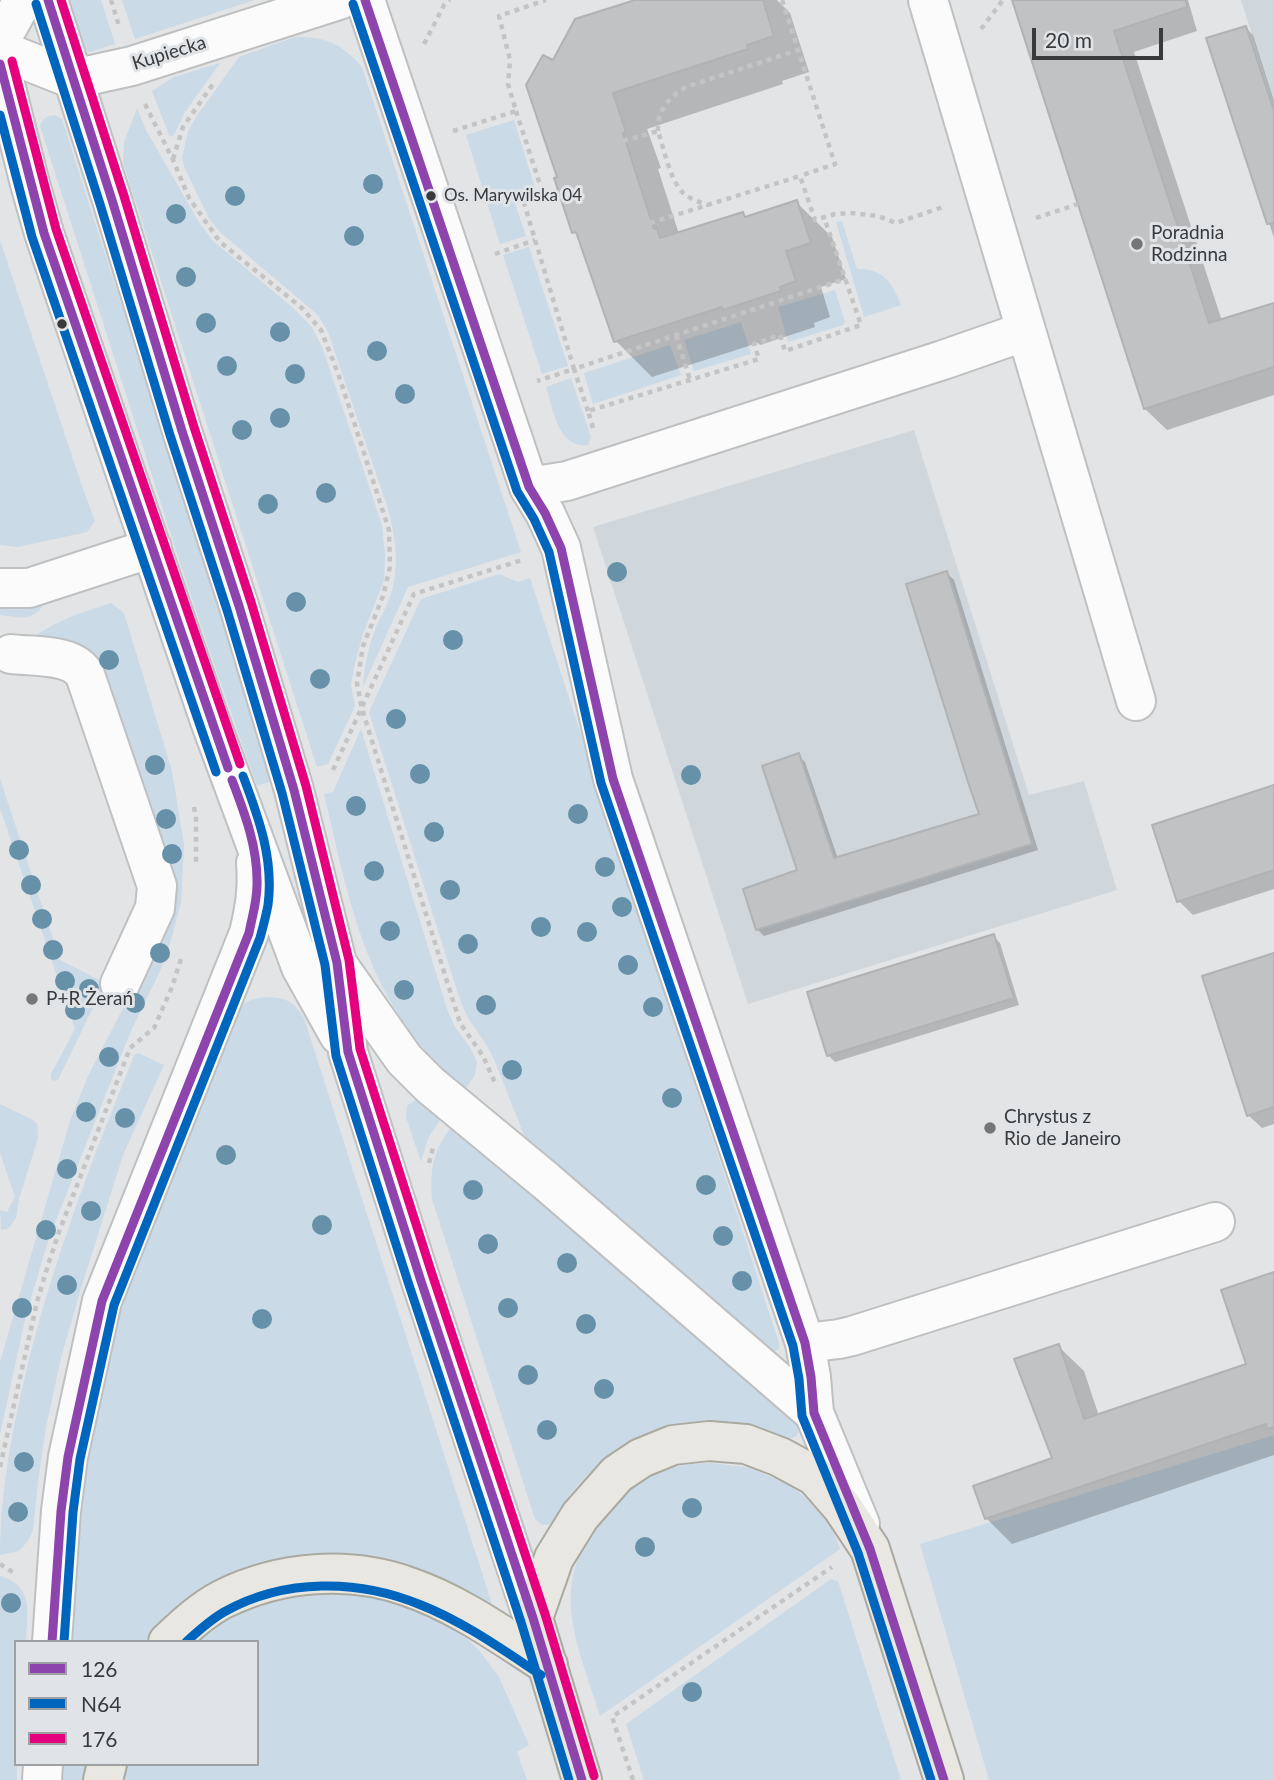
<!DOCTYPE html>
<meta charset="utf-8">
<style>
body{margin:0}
#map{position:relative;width:1274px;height:1780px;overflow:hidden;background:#e2e4e6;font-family:Lato,sans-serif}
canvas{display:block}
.legend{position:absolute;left:14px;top:1640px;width:245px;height:126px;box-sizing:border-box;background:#e1e4e7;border:2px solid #9ea0a2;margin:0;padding:9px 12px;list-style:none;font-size:21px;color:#393a3b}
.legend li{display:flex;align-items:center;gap:14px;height:35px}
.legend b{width:35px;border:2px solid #9ea0a2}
.scale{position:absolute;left:1032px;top:28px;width:131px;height:32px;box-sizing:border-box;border:4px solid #393a3b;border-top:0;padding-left:9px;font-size:21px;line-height:24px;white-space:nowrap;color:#393a3b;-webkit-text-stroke:5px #e1e4e7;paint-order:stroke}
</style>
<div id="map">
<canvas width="1274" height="1780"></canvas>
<ul class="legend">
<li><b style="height:9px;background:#8e44ad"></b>126</li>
<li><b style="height:9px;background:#0065bd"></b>N64</li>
<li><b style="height:9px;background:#e5007d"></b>176</li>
</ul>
<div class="scale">20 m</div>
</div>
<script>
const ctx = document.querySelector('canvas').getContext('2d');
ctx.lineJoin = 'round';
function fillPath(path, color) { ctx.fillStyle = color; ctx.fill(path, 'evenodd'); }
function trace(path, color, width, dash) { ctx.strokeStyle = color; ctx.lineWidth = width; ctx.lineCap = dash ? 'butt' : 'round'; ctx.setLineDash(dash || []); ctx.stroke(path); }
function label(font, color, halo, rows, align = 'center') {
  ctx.font = font + ' Lato,sans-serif'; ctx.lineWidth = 6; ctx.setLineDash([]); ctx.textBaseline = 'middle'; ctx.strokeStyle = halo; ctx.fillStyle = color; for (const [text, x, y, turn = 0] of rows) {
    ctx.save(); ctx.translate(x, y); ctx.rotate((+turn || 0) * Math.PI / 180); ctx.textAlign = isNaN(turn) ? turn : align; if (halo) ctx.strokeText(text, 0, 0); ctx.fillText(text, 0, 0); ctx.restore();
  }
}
fillPath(new Path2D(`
 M1241,0h33v103z
 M914,430l115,365 55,-14 33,109 -369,114 -155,-477z`), '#d0d7dc');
fillPath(new Path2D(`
 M68,0h33l14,44 -25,8 -5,-3z
 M122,0h133l-120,39z
 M295,37c30,-1 47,7 67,30l159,485 -113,35 -45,100c1,-20 6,-42 13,-60 6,-13 14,-26 17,-41 6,-26 2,-51 -5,-77l-60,-177 -10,-17 -98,-83 -10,-12 -25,-51 -3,-11 6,-27 8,-14 43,-60z
 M220,63l-35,49 -11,23 -3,2 -2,-2 -17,-44 22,-14z
 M137,108l9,22 54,94 13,17 79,66 19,19 12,23 59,176 3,30 -1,25 -21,54 -8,29 -4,22 4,21 -27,58 -11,3 -194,-604 1,-21z
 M55,115l7,4 140,438 73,223 -18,6 -40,-113 -37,-110 -140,-437c3,-8 7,-10 15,-11z
 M514,120l21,68 -23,7 14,41 -26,8 -34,-109z
 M842,221l15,48c27,0 35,13 44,36l-37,12 -28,-95z
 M0,240l82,246 13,35 -8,11 -69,15 -18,-2z
 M529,247l39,119 -26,8 -39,-119z
 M835,290l10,32 -2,3 -55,17 -10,-35z
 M741,322l10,32 -57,17 -10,-31z
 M670,345l11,30 -88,29 -9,-31z
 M571,378l20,59 -3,8c-30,4 -35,-36 -42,-58z
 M499,574l19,8 12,-4 249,765v6l-4,2 -5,-2 -236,-200 -8,-9 -32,-81 -8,-15 -18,-26 -8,-18 -91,-288 52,-113z
 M111,603l13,10 48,158 12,74 -3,58 -10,37 -10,29 -31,64 -81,205 -23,77 -26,119v-72l70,-241 18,-45 82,-159 -80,-259 -60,-18c26,-20 51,-27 81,-37z
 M43,605c-11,18 -25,12 -43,10v-9l23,3z
 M361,729l86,280 8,18 15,20 7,15 -2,13 -10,15c-16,-16 -35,-32 -49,-50 -57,-74 -71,-158 -92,-246l9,-2z
 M0,779l60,181 43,22v5l-45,93 -4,1 -3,-2v-5l24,-45 -75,-221z
 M267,997c20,1 26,4 37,21l188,586 -3,3 -35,-21 -29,-14 -29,-9 -45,-8 -32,-1 -31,4 -27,7 -95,54 -22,23h-76l5,-83 11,-76 28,-141 27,-93 94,-234c12,-14 16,-16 34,-18z
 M138,1053l26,12 -41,90 -44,140 -18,63 -15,69 -8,55 -5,48 -5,11 -9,10 -19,4c0,-57 10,-114 23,-170 26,-113 67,-221 111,-329z
 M415,1100h4l23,17 -14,21 -7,24 -15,-45 1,-11z
 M0,1104l33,16 4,4 1,14 -19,61 -3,19 -8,11 -7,1 -1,-20 7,2 8,-15 -15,-44z
 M452,1126l346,295c3,16 -3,19 -18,17l-159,10 -23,17 -11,10 -17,19 -18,30 -10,1 -7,-6 -103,-320c-2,-31 1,-48 20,-73z
 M1274,1435v345h-285l-69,-236z
 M712,1463l38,5 40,17 17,14 18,20 10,16 5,14 -240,167c-10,-34 -27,-73 -29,-109 -4,-63 47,-127 109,-141 10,-3 22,-2 32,-3z
 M0,1576c35,10 27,37 26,66h-10l1,138h-17z
 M831,1579l7,2 63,199h-257l-18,-56z
 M336,1591l39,6 46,14 36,18 22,21 20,27 30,68 -12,7 10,28h-406l2,-16h134v-122h-64l15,-12 42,-23 45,-13z
 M61,1764h25l-2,16h-24z`), '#cadae7');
fillPath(new Path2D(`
 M637,0h140l13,13 19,59 -27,9 1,3 -136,45 14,39 -3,1 21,65 63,-20 4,4 50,-16 36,35 14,42 -25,8 9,30 -16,6 1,4 -55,18 -2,-2 -106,34 -36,-36 -35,-102 -7,-7 -15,-54 -5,-115z
 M1019,0h169l9,31 -63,21 88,269 52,-15v89l-107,35 -22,-21z
 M1246,28l7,7 21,66v137l-65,-199z
 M947,573l7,7 84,270 -274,86 -7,-7 43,-57 -2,-117 7,7 33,97 143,-44z
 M1274,787v102l-81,26 -14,-14z
 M993,936l7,7 19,62 -184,57 -7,-7z
 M1274,955v169l-12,4 -14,-13z
 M1274,1274v181l-262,89 -26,-26 68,-59 4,-113 26,25 15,45 149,-51z`), '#0003');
const building = new Path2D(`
 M635,0h128l11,36 -27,9 1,4 -135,44 13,39 -3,1 31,96 3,-1 3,10 83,-26 2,5 52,-17 14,43 -25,8 10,30 -16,6 1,4 -58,19 -1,-3 -108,35 -38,-110 -4,1 -18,-55 3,-1 -31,-92 17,-30 10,5 22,-41z
 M1012,0h174l1,7 -73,24 95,292 65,-20v64l-130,42z
 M1246,26l28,85v112l-7,1 -61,-186z
 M947,571l85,273 -276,86 -13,-41 54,-19 -35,-104 37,-13 35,105 145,-44 -11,-32 -62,-198z
 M1274,785v85l-97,32 -25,-77z
 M994,934l20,64 -187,58 -20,-64z
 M1274,953v154l-27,9 -45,-140z
 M1274,1272v155l-7,2 -1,-5 -281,95 -12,-33 79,-28 -38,-99 45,-15 25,75 162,-55 -25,-74z`);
fillPath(building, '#c1c2c3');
trace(building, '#b0b2b3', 2);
const minor = new Path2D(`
 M48,0l64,200 70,231 57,175 55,184 43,173 11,89 72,226 113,340
 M365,0l164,487 16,26 16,35 52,231 192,564 6,34 3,36 46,111
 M928,0l208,701
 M0,41l23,-41
 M0,50l73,29 59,-13 207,-66
 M0,64l29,116 15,53 166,488 91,246 38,68
 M529,487l38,-6 376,-121 83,-29
 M0,588h29l123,-40
 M11,654c22,3 62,-1 74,21l72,211 -2,22 -35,76
 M340,968l64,91 26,26 116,96 268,232
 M805,1343l34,-4 13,-3 363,-114
 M52,1642l9,-131 7,-54 34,-156 147,-368c6,-25 9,-44 7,-70
 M42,1780l1,-16`);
const major = new Path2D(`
 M168,1642c17,-16 34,-32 55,-43 57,-28 126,-34 186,-12 50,17 95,50 139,78
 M103,1780l4,-16
 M582,1780l-49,-162 21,-60 26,-42 37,-42 24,-16 32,-13 36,-4 37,3 34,13 35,19 27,31 28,42 74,231`);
trace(minor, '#bfc0c1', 42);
trace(major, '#abaaa0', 42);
trace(new Path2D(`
 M111,0l8,26
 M782,0l53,164 -35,12
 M981,29l22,-29
 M424,44l20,-39 6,-5
 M145,104l28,56 16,38 31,44 82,66 19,22 18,46 50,154 1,37 -7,29 -20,50 -6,37 5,26 98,314 23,33 12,27
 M516,111l28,86 -20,6 50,166 -37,12
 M453,131l63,-20 -8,-27 2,-24 -11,-44 47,-16
 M658,131c-1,-21 11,-34 28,-44l112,-37
 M623,141l35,-10c6,18 12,49 25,62 7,6 16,9 25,12
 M173,159l10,-32 30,-43
 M1036,218l42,-14
 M650,223l150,-47 15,44 20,-6 17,-1 26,3 18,7 50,-17
 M495,254l40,-14
 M676,335l14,45
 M588,411l-14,-42 271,-90
 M593,428l-5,-17 171,-52 -5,-15 26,-9 5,16 76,-26 -37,-108
 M333,770l81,-176 108,-34
 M194,807l2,12v46
 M429,1163l5,-19
 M0,1467l37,-165 11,-37 11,-33 71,-184 24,-20 18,-41 9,-28
 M0,1564l14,9
 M633,1780l-21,-63 220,-150`), '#c4c4c5', 4.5, [5, 5]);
trace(minor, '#fbfbfb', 38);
trace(major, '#e8e7e2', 38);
trace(new Path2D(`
 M48,0l64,200 70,231 57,175 55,184 43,173 11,89 72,226 113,340 49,162
 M365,0l164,487 16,26 16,35 52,231 192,564 6,34 3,36 56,136 74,231
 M0,64l44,169 184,535
 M52,1642l9,-131 7,-54 34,-156 147,-368c3,-16 8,-31 8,-48 1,-37 -12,-71 -25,-105`), '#8e44ad', 9);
trace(new Path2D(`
 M36,4l64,200 70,231 57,175 55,183 43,172 11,91 72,226 113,340 48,158
 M353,4l164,487 17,28 15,33 52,231 192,563 6,33 3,37 56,137 73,227
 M0,115l32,122 184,535
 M64,1642l9,-130 7,-53 34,-154 146,-367c3,-11 6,-22 8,-33 6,-45 -9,-87 -25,-129
 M186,1642c12,-11 24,-22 38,-30 60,-34 135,-33 197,-7 43,17 82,45 120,70`), '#0065bd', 9);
trace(new Path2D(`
 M61,0l63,196 70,231 57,175 55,184 43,174 11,89 72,225 113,340 49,162
 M12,61l44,168 184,535`), '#e5007d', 9);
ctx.fillStyle = '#6791a8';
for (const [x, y] of [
 [373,184],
 [235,196],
 [176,214],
 [354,236],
 [186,277],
 [206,323],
 [280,332],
 [377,351],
 [227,366],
 [295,374],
 [405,394],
 [280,418],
 [242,430],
 [326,493],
 [268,504],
 [617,572],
 [296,602],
 [453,640],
 [109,660],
 [320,679],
 [396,719],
 [155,765],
 [420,774],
 [691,775],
 [356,806],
 [578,814],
 [166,819],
 [434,832],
 [19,850],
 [172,854],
 [605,867],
 [374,871],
 [31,885],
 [450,890],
 [622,907],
 [42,919],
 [541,927],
 [390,931],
 [587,932],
 [468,944],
 [53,950],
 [160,953],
 [628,965],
 [65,981],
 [89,989],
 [404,990],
 [135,1003],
 [486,1005],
 [653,1007],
 [75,1010],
 [109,1057],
 [512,1070],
 [672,1098],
 [86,1112],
 [125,1118],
 [226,1155],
 [67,1169],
 [706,1185],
 [473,1190],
 [91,1211],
 [322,1225],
 [46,1230],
 [723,1236],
 [488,1244],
 [567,1263],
 [742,1281],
 [67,1285],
 [22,1308],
 [508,1308],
 [262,1319],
 [586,1324],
 [528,1375],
 [604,1389],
 [547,1430],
 [24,1462],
 [692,1508],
 [18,1512],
 [645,1547],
 [11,1603],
 [692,1692]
]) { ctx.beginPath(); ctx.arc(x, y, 10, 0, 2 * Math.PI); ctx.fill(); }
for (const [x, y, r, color] of [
 [431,196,6,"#393a3b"],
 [1137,244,7,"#747677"],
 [62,324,6,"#393a3b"],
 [32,999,7,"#747677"],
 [990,1128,7,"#747677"]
]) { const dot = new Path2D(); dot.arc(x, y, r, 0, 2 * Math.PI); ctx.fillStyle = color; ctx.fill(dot); trace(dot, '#e1e4e7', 2.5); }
label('17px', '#393a3b', '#e1e4e7', [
 ["Os. Marywilska 04",444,196]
], 'left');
label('19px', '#393a3b', '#e1e4e7', [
 ["Kupiecka",169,53,-17]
]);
label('19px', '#393a3b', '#e1e4e7', [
 ["Poradnia",1151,233],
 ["Rodzinna",1151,255],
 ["P+R Żerań",46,999],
 ["Chrystus z",1004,1117],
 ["Rio de Janeiro",1004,1139]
], 'left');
</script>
